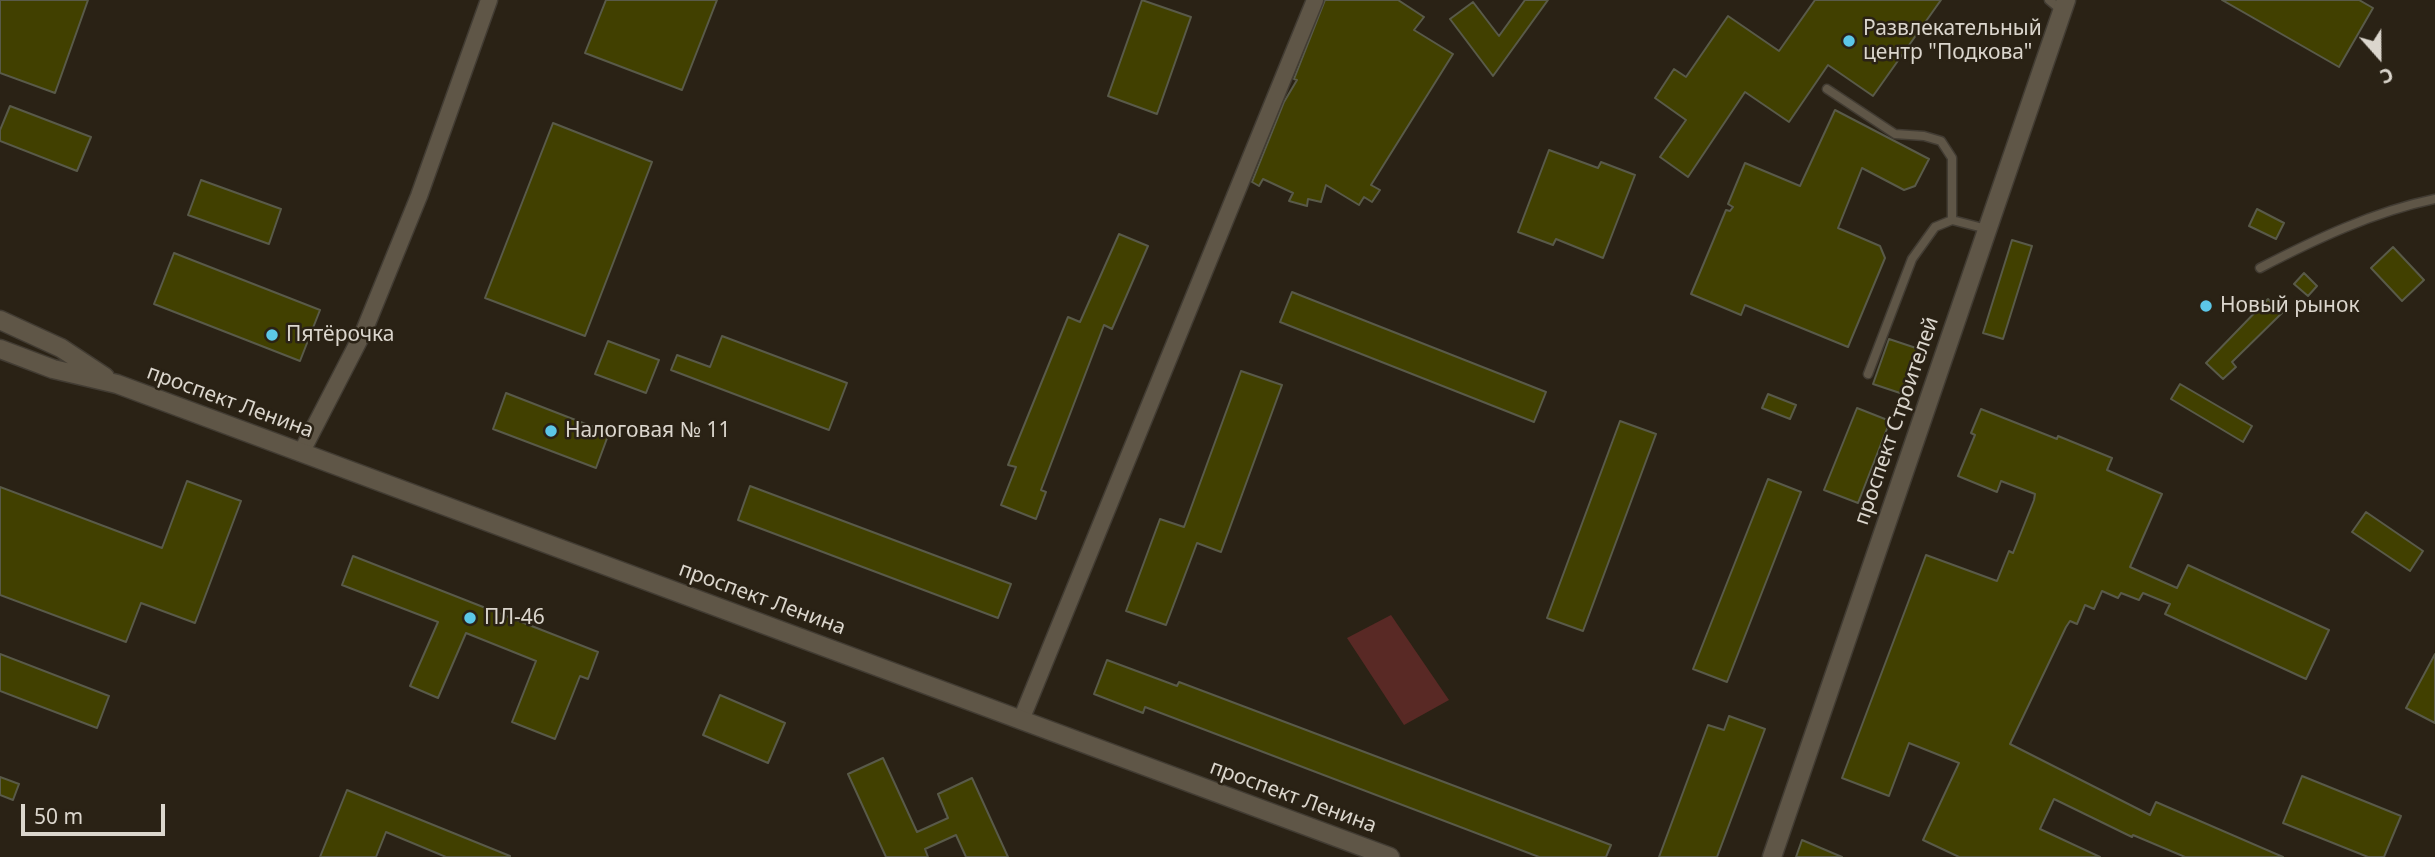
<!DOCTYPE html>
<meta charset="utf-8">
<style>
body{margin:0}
#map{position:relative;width:2435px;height:857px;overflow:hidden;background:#2a2215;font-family:"Noto Sans",sans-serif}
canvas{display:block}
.north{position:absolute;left:2344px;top:21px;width:70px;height:70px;-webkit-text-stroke:5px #2a2215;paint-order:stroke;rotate:159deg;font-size:19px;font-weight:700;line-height:28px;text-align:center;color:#dbd6cd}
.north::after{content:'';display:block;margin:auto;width:24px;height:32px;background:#dbd6cd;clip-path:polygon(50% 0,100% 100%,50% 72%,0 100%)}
.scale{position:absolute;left:21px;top:804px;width:144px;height:32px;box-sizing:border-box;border:4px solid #dbd6cd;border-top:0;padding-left:9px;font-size:21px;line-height:24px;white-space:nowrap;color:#dbd6cd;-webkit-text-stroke:5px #2a2215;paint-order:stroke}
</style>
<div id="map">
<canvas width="2435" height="857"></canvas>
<div class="north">С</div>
<div class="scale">50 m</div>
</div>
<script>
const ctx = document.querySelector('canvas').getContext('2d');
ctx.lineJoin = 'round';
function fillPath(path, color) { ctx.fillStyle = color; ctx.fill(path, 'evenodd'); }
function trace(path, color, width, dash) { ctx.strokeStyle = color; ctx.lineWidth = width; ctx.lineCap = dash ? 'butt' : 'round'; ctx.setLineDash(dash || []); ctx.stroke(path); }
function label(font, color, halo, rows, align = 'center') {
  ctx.font = font + ' "Noto Sans",sans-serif'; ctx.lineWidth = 5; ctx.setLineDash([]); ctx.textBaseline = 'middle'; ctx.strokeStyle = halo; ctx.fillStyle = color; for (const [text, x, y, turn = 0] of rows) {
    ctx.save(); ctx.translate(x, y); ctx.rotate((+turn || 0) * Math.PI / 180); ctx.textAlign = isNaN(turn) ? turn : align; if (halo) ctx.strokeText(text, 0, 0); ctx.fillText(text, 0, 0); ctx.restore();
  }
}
fillPath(new Path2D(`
 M1391,615l58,85 -45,25 -57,-87z`), '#592925');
const building = new Path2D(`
 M0,0h88l-33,93 -55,-20z
 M606,0h111l-35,90 -97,-37z
 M1142,0l49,17 -34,97 -49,-18z
 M1325,0h73l26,17 -10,13 39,24 -82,131 9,5 -8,12 -8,-5 -5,8 -33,-20 -5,17 -13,-3 -1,7 -18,-5 4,-8 -30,-14 -4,7 -7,-4 32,-80 13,-22 -3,-1z
 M1525,0h23l-55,76 -43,-57 23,-17 26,34z
 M1815,0h126l-68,96 -45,-31 -39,57 -44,-30 -57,85 -28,-20 26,-37 -31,-22 19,-29 12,8 42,-61 51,35z
 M2222,0h137l14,8 -34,59z
 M10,106l81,31 -14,34 -77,-30v-11z
 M1835,110l94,49 -14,27 -11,4 -42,-22 -24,60 42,18 5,12 -37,89 -103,-42 -4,10 -50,-21 35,-84 4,1 3,-4 -5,-3 17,-41 55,23z
 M553,123l99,39 -67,174 -100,-38z
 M1549,150l49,18 3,-6 34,13 -32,83 -47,-19 -3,6 -35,-13z
 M201,180l80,29 -12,35 -81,-29z
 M2257,209l27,14 -8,16 -27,-13z
 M1119,234l29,12 -36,83 -8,-4 -63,165 5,2 -10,27 -35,-14 15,-38 -8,-2 60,-148 12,5z
 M2012,240l20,6 -29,93 -20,-6z
 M2393,247l31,33 -22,21 -31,-33z
 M174,253l146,57 -20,51 -146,-57z
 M2304,273l13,13 -9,10 -14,-12z
 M1292,292l254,100 -12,30 -254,-100z
 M2268,299l14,14 -50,49 4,5 -13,12 -17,-16z
 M722,336l125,47 -18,47 -158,-60 6,-15 33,12z
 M1889,339l30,10 -16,45 -30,-10z
 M608,341l51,19 -13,33 -51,-19z
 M1241,371l41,14 -61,167 -24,-9 -31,82 -40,-14 34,-92 24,8z
 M2180,384l72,42 -9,16 -72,-43z
 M506,393l103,40 -13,35 -103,-39z
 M1768,394l28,11 -6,14 -28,-11z
 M1857,408l33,13 -32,82 -34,-13z
 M1981,409l76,30 1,-3 54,22 -5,12 55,24 -32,73 47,21 11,-23 141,65 -23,49 -141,-65 5,-10 -27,-11 -4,7 -18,-7 -3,5 -16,-7 -8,18 -9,-4 -8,19 -7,-3 -4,6 -56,117 140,71 6,-13 127,55h-98l-52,-22 -1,2 -78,-38 -14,30 60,28h-141l-36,-17 36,-77 -50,-20 -20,53 -47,-18 84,-223 71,26 12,-30 4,2 21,-53 1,-6 -34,-13 -4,11 -39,-16 17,-41 -4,-2z
 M1620,421l36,13 -73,197 -36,-13z
 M1768,479l33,13 -74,190 -34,-13z
 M187,481l54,20 -46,122 -54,-20 -15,39 -126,-47v-108l162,61z
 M750,486l261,98 -13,34 -260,-98z
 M2366,512l57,39 -13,20 -58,-39z
 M353,556l245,96 -10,27 -8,-3 -25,63 -43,-17 24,-61 -70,-28 -28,65 -28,-12 28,-64 -96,-37z
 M0,654l109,42 -12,32 -97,-37z
 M2435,654v69l-29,-15z
 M1107,660l70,26 2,-4 432,163 -5,12h-67l-394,-150 -2,6 -49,-19z
 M720,695l65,28 -17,40 -65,-28z
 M1729,716l36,13 -48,128h-58l49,-132 16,5z
 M883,758l34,74 31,-14 -10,-24 34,-16 36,79h-42l-10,-22 -31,14 3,8h-42l-38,-83z
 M2302,776l99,40 -17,41h-16l-85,-34z
 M0,777l19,7 -6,16 -13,-5z
 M347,790l163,66v1h-64l-60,-25 -10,25h-56z
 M1802,840l40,17h-46z`);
fillPath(building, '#414000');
trace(building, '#595a49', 2);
const service = new Path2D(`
 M2049,0l13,11
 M1827,89l68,45 29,2 17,5 11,17v62
 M2260,268c56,-29 113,-56 175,-69
 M1868,374l44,-115 23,-32 17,-7 35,9`);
const minor = new Path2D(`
 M301,453l63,-122 55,-135 70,-196
 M1021,720l294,-720`);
const tertiary = new Path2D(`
 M0,320l61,28 44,29
 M0,349l53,20 64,15 1273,473
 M1772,857l294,-857`);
trace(service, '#423c33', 11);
trace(minor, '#423c33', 19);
trace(tertiary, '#423c33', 21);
trace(service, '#5f5647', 8);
trace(minor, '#5f5647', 16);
trace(tertiary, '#5f5647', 18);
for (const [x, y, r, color] of [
 [1849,41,7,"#5cc7e8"],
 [2206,306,7,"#5cc7e8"],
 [272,335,7,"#5cc7e8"],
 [551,431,7,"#5cc7e8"],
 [470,618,7,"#5cc7e8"]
]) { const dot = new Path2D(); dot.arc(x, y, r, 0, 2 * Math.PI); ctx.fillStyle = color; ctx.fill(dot); trace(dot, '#2a2215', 2.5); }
label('21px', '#dbd6cd', '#2a2215', [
 ["Развлекательный",1863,29],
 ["центр \"Подкова\"",1863,53],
 ["Новый рынок",2220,306],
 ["Пятёрочка",286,335],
 ["Налоговая № 11",565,431],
 ["ПЛ-46",484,618]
], 'left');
label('21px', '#dbd6cd', '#2a2215', [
 ["проспект Ленина",230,402,20],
 ["проспект Строителей",1897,421,-71],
 ["проспект Ленина",762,599,20],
 ["проспект Ленина",1293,797,20]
]);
</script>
